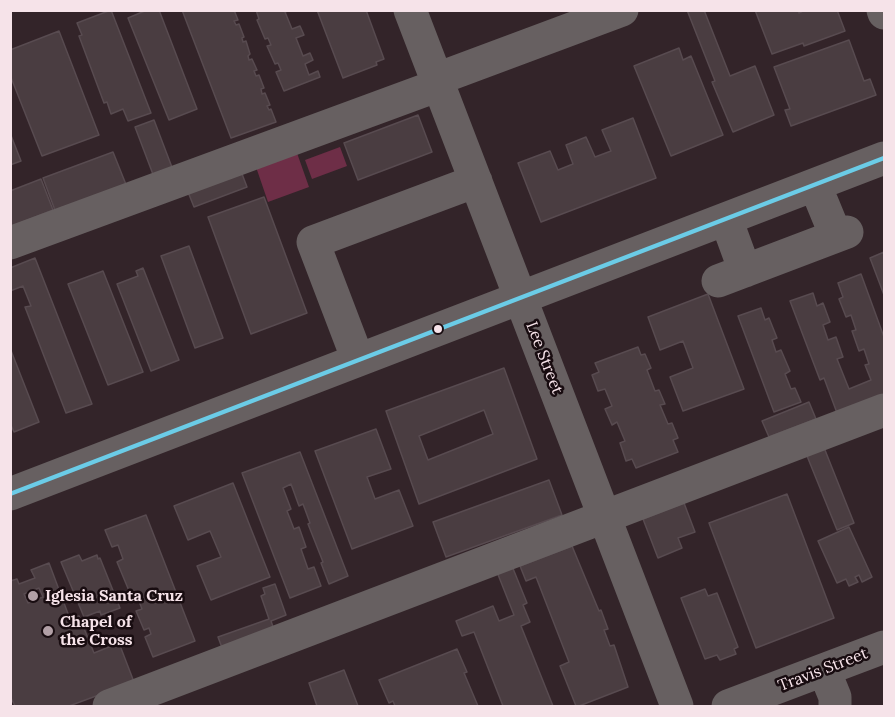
<!DOCTYPE html>
<style>
body{margin:0}
#map{position:relative;width:895px;height:717px;overflow:hidden;background:#332429;font-family:Lora,serif}
canvas{display:block}
.frame{position:absolute;inset:0;border:12px solid #f6e3e9;pointer-events:none}
</style>
<div id="map">
<canvas width="895" height="717"></canvas>
<div class="frame"></div>
</div>
<script>
const ctx = document.querySelector('canvas').getContext('2d');
ctx.lineJoin = 'round';
function fillPath(path, color) { ctx.fillStyle = color; ctx.fill(path, 'evenodd'); }
function trace(path, color, width, dash) { ctx.strokeStyle = color; ctx.lineWidth = width; ctx.lineCap = dash ? 'butt' : 'round'; ctx.setLineDash(dash || []); ctx.stroke(path); }
function label(font, color, halo, rows, align = 'center') {
  ctx.font = font + ' Lora,serif'; ctx.lineWidth = 5; ctx.setLineDash([]); ctx.textBaseline = 'middle'; ctx.strokeStyle = halo; ctx.fillStyle = color; for (const [text, x, y, turn = 0] of rows) {
    ctx.save(); ctx.translate(x, y); ctx.rotate((+turn || 0) * Math.PI / 180); ctx.textAlign = isNaN(turn) ? turn : align; if (halo) ctx.strokeText(text, 0, 0); ctx.fillText(text, 0, 0); ctx.restore();
  }
}
fillPath(new Path2D(`
 M340,147l7,19 -35,13 -7,-19z
 M297,153l12,34 -41,15 -12,-35z`), '#6e2e47');
const building = new Path2D(`
 M111,10l40,103 -23,8 -5,-12 -12,5 -4,-12 -3,1 -25,-67 3,-1 -5,-12z
 M147,10h12l38,99 -28,11 -41,-102z
 M182,10h52l4,10 -4,1 2,4 3,-1 5,13 -2,1 1,4 3,-1 4,13 -2,2 1,4 3,-1 5,11 -3,1 2,5 3,-1 5,13 -3,1 1,5 3,-1 5,12 -3,1 2,4 2,-1 5,13 -45,16z
 M256,10h34l-5,2 7,17 8,-3 4,9 -8,3 7,18 7,-3 3,7 -8,4 4,11 9,-4 2,6 -36,14 -8,-19 5,-2 -3,-7 -3,1 -8,-18 4,-1 -3,-7 -3,1 -8,-19 2,-1z
 M317,10h49l18,49 -8,3 1,3 -34,13z
 M687,10h17l26,66 25,-10 19,49 -41,17 -21,-50 3,-1z
 M755,10h43l1,3 6,-3h32l8,21 -41,15 -1,-3 -31,11z
 M59,31l40,104 -57,21 -32,-81v-25z
 M849,40l15,41 6,-2 6,16 -85,31 -6,-16 5,-1 -16,-42z
 M679,48l4,12 8,-4 32,79 -52,21 -37,-90z
 M418,115l14,37 -74,28 -14,-37z
 M633,118l23,60 -115,44 -23,-59 32,-12 8,19 15,-6 -7,-19 20,-8 9,20 16,-6 -9,-21z
 M154,120l19,50 -19,7 -19,-50z
 M10,133l11,28 -11,4z
 M113,152l14,35 -71,26 -13,-35z
 M239,166l8,21 -53,20 -8,-20z
 M41,179l12,31 -43,17v-36z
 M264,197l43,116 -56,21 -43,-117z
 M189,246l34,92 -28,10 -34,-92z
 M884,252v43l-14,-37z
 M35,258l57,146 -26,9 -41,-106 6,-1 -8,-20 -13,5v-23z
 M143,268l36,92 -28,11 -34,-87 21,-8 -2,-5z
 M103,271l40,101 -35,13 -40,-101z
 M861,274l23,63v58l-47,18 -13,-35 -4,2 -30,-79 23,-8 4,13 6,-3 7,19 -7,3 5,15 8,-3 7,20 -6,2 12,30 22,-9 -6,-15 4,-1 -5,-15 -5,2 -7,-20 4,-1 -5,-15 -5,2 -7,-18 4,-2 -5,-14z
 M708,294l36,95 -61,22 -13,-34 23,-9 -10,-27 -23,9 -12,-33z
 M761,308l4,12 4,-2 8,20 -5,2 4,12 5,-2 9,21 -5,3 6,15 4,-1 6,14 -27,10 -36,-96z
 M638,347l3,8 4,-1 6,14 -4,2 8,21 4,-1 6,14 -5,1 8,19 4,-1 6,15 -5,2 5,12 -42,16 -4,-9 -6,2 -6,-18 5,-2 -8,-19 -5,3 -7,-16 7,-3 -7,-17 -7,2 -6,-16 7,-3 -4,-9z
 M10,348l29,74 -25,10 -4,-9z
 M504,368l33,91 -118,45 -33,-93zM484,410l9,24 -65,26 -9,-24z
 M809,402l7,17 -47,18 -7,-16z
 M376,429l15,40 -24,8 8,22 24,-9 14,36 -61,23 -37,-98z
 M823,445l31,78 -17,7 -32,-79z
 M300,452l48,124 -19,8 -8,-21 2,-1 -15,-38 2,-1 -7,-19 -4,2 -8,-22 -8,4 8,21 -4,2 7,18 5,-2 7,20 -5,2 7,20 6,-2 7,19 -31,12 -48,-125z
 M549,480l13,35 -116,42 -13,-35z
 M233,483l37,94 -59,23 -14,-34 24,-9 -11,-26 -22,9 -14,-34z
 M787,494l47,124 -78,30 -47,-125z
 M684,503l11,29 -17,6 4,10 -24,10 -15,-39z
 M146,515l49,126 -42,16 -8,-20 6,-3 -2,-6 -5,2 -8,-19 6,-2 -5,-13 -5,2 -15,-36 6,-3 -5,-14 -6,2 -7,-17z
 M849,527l23,50 -10,5 -3,-7 -4,2 3,5 -9,4 -3,-7 -9,4 -19,-42z
 M572,546l27,65 2,-1 7,19 -4,1 6,16 4,-1 14,42 -49,19h-3l-16,-40 9,-4 -33,-85 -10,4 -6,-15z
 M79,555l3,6 15,-6 1,4 2,-1 20,50 -19,7 -1,-4 -16,6 -23,-55z
 M49,563l21,56 9,-3 15,37 25,-10 15,39 -65,24h-54l-5,-10v-115l7,-2 2,5 16,-6 -4,-8zM39,588l4,9 -15,6 -4,-9z
 M512,566l15,37 -4,2 7,17 -9,4 32,80h-50l-29,-74 -12,4 -6,-15 37,-15 6,15 15,-6 -17,-43z
 M275,584l11,31 -15,6 5,14 -52,18 -6,-16 51,-18 -8,-23 4,-2 -2,-6z
 M705,589l3,7 9,-3 21,54 -4,2 2,5 -16,6 -3,-5 -12,4 -24,-61z
 M457,649l10,23 -3,1 14,33h-83l-2,-5 -4,2 -10,-23z
 M344,670l14,36h-41l-8,-23z`);
fillPath(building, '#4a3d41');
trace(building, '#584b50', 1.5);
trace(new Path2D(`
 M410,10l267,696
 M883,10l1,3
 M437,79l185,-69
 M815,185l21,51
 M726,219l19,52
 M10,243l429,-158
 M718,281l129,-49
 M358,360l-45,-118 163,-61
 M10,494l874,-336
 M824,670l11,27v9
 M109,706l775,-296
 M728,706l156,-59`), '#676061', 33);
trace(new Path2D(`
 M10,494l874,-336`), '#6bcce7', 4.5);
for (const [x, y, r, color] of [
 [438,329,5,"#f6e3e9"],
 [33,596,6,"#b2a0a6"],
 [48,631,6,"#b2a0a6"]
]) { const dot = new Path2D(); dot.arc(x, y, r, 0, 2 * Math.PI); ctx.fillStyle = color; ctx.fill(dot); trace(dot, '#180c10', 2); }
label('16px', '#f6e3e9', '#180c10', [
 ["Lee Street",544,358,69],
 ["Travis Street",823,670,-21]
]);
label('bold 16px', '#f6e3e9', '#180c10', [
 ["Iglesia Santa Cruz",45,596],
 ["Chapel of",60,622],
 ["the Cross",60,640]
], 'left');
</script>
